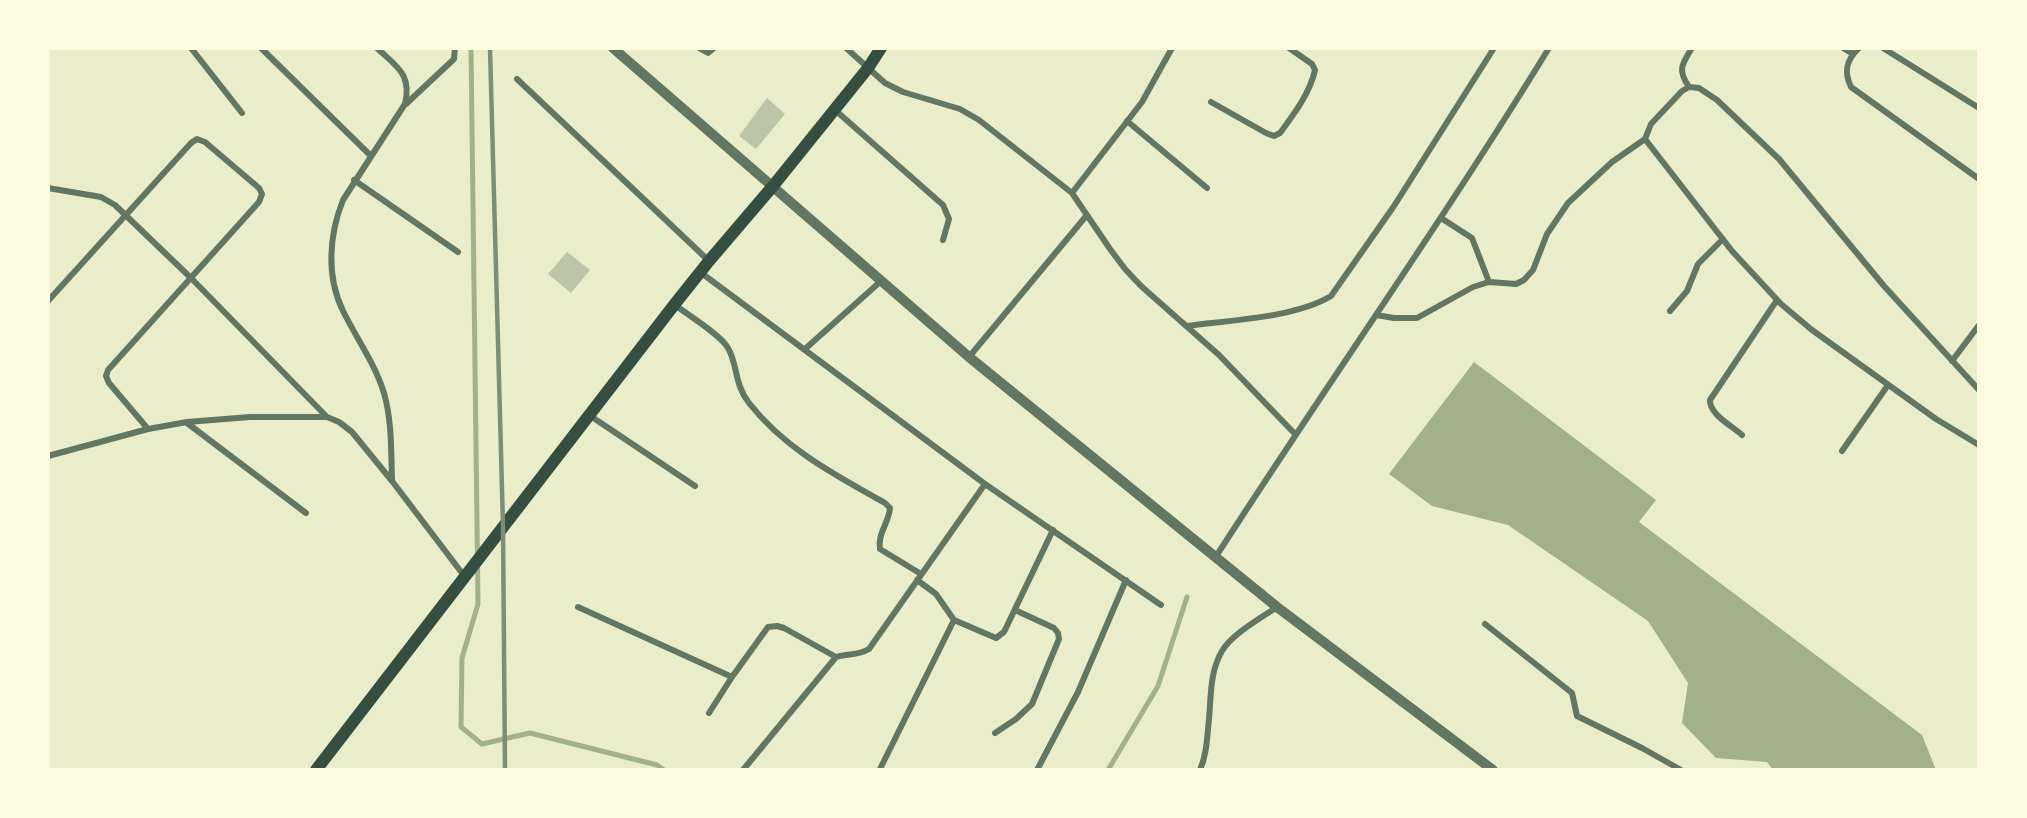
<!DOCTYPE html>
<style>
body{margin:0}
#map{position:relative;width:2027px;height:818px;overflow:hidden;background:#e9edc9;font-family:Mulish,sans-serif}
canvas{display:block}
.frame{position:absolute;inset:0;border:50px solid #fefae0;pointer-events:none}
</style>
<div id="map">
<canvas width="2027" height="818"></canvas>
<div class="frame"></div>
</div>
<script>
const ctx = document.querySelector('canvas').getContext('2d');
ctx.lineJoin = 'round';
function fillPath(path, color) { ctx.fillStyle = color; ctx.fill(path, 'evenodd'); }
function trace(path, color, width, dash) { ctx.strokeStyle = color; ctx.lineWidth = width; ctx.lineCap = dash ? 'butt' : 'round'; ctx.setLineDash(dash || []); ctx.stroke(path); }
fillPath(new Path2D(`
 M1474,362l182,138 -17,22 283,213 14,35h-163l-6,-8 -51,-4 -34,-35 6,-40 -40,-62 -140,-96 -76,-19 -43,-32z`), '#a3b18a');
trace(new Path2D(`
 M471,48l7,556 -16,54 -1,69 21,17 48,-11 127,32 7,5
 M1108,770l50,-84 29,-89`), '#a3b18a', 5);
fillPath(new Path2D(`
 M767,98l18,16 -29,35 -17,-13z
 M567,252l23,18 -19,23 -23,-19z`), '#bcc5a7');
trace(new Path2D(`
 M191,48l51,65
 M261,48l110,108
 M377,48c20,19 35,26 28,56l-62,96c-14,35 -17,76 0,111 14,28 32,53 41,82 8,28 7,58 8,87
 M699,48l9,5 6,-5
 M846,48l39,35 18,9 57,17 19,11 93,73 38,56 15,20 16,17 78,69 76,79
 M1843,48l10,6
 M1859,48c-12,11 -16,23 -8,39l128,92
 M1883,48l96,60
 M517,79l192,182
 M1689,87c-12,-17 -7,-23 3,-39
 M1211,102l55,31 8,3 6,-3c14,-19 30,-40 35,-63l-3,-6 -23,-16
 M406,104l48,-45 1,-11
 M835,110l108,95 6,14 -6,21
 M1127,121l80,67
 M354,180l104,72
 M48,188l53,9 14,8 76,73 136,139
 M1072,193l70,-91 30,-54
 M1441,218l31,20 17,44
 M700,272l285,212
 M48,301l143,-158 6,-4 8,3 54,46 3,6 -3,8 -151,168 -2,6 3,7 39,46
 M675,305c13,10 46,30 53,43 10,17 6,36 21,55 36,46 86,72 136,100l5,5c-1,14 -13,27 -10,41l41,25
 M1670,311l17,-20 11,-27 25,-25
 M1376,315l18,3h23l56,-31 16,-5 27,2 8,-4 9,-10 14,-36 21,-31 44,-41 33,-23
 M1186,326c43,-6 109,-8 145,-30l63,-90 100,-158
 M805,349l76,-68
 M969,357l118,-142
 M1952,361l27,-36
 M1979,390l-95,-104 -105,-127 -62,-59 -18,-12 -10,-1 -7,4 -31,33 -6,15 87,112 49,53 31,26 124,89 43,26
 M589,415l106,71
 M187,423l119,90
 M1742,435c-10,-9 -33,-21 -32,-35l67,-100
 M1842,451l46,-66
 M48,456l100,-27 39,-7 63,-5h77l12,5 13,10 40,49 73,96
 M1215,558c110,-171 228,-337 334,-510
 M917,580l19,14 18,26 42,18 8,-6 49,-102
 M578,607l154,70
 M1485,624l87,69 5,23 65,32 39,22
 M709,713l23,-36 36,-50 9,-1 7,2 52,29
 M995,733l21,-14 16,-15 27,-65 -1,-6 -4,-5 -39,-18
 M880,769l74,-149
 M743,770l93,-113c13,-4 21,-1 33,-8l116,-165 176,121
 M1037,770l41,-78 48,-112
 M1200,770c7,-16 7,-33 9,-51 2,-23 1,-48 13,-68 10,-17 39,-33 55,-44`), '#617663', 6);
trace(new Path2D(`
 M613,48l356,309 308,250 216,163`), '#617663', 10);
trace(new Path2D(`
 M316,770l358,-465 35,-44 64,-75 95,-118 13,-20`), '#344e41', 12);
trace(new Path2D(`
 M490,48l13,478 2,244`), '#7c8e77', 4.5);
</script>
